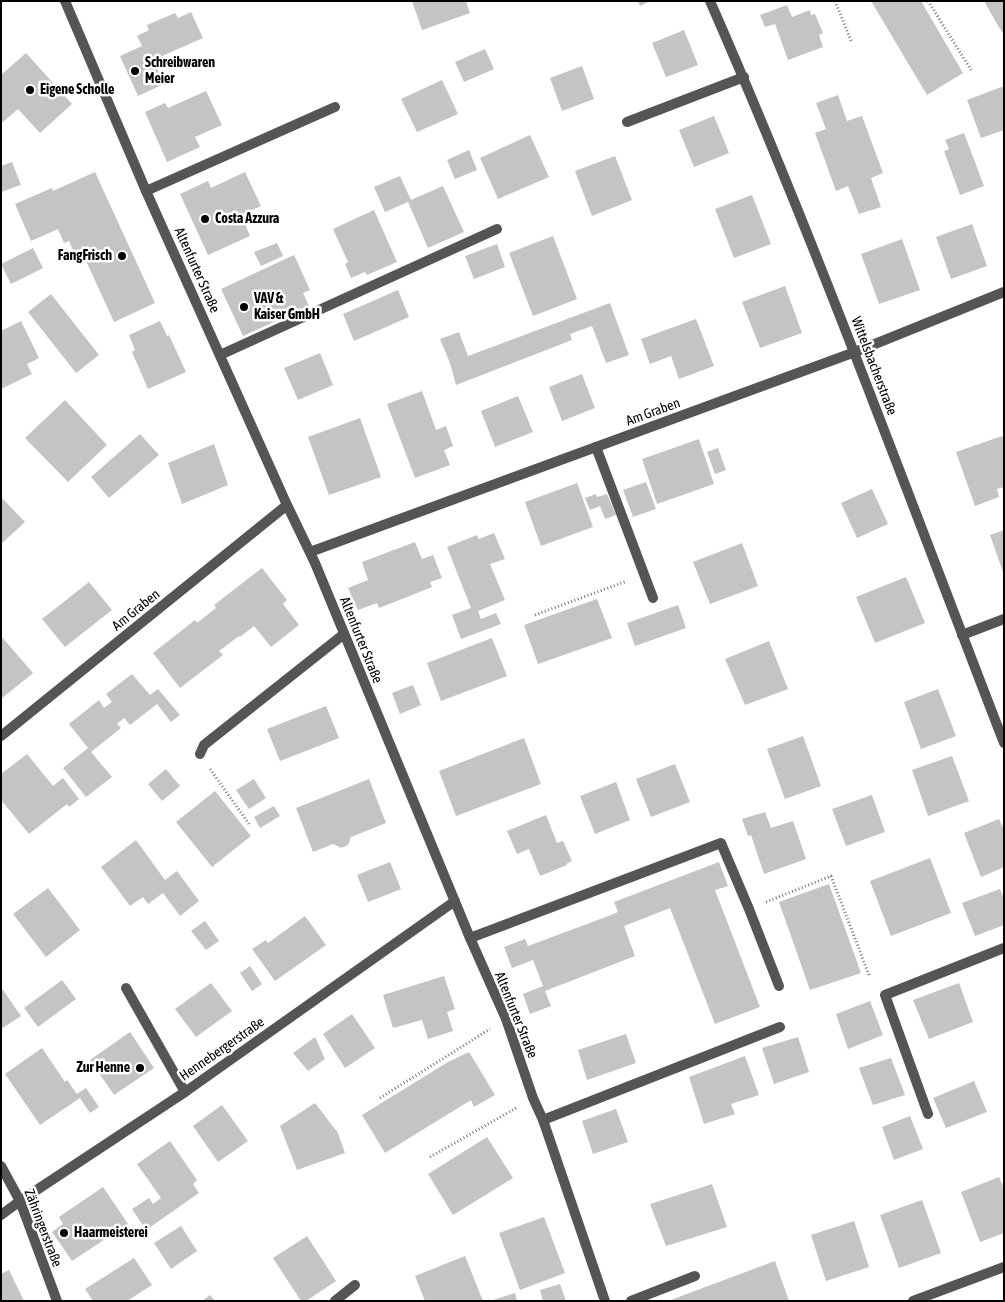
<!DOCTYPE html>
<meta charset="utf-8">
<style>
body{margin:0}
#map{position:relative;width:1005px;height:1302px;overflow:hidden;background:#fff;font-family:"Asap Condensed",sans-serif}
canvas{display:block}
.frame{position:absolute;inset:0;border:2px solid #000;pointer-events:none}
</style>
<div id="map">
<canvas width="1005" height="1302"></canvas>
<div class="frame"></div>
</div>
<script>
const ctx = document.querySelector('canvas').getContext('2d');
ctx.lineJoin = 'round';
function fillPath(path, color) { ctx.fillStyle = color; ctx.fill(path, 'evenodd'); }
function trace(path, color, width, dash) { ctx.strokeStyle = color; ctx.lineWidth = width; ctx.lineCap = dash ? 'butt' : 'round'; ctx.setLineDash(dash || []); ctx.stroke(path); }
function label(font, color, halo, rows, align = 'center') {
  ctx.font = font + ' "Asap Condensed",sans-serif'; ctx.lineWidth = 5; ctx.setLineDash([]); ctx.textBaseline = 'middle'; ctx.strokeStyle = halo; ctx.fillStyle = color; for (const [text, x, y, turn = 0] of rows) {
    ctx.save(); ctx.translate(x, y); ctx.rotate((+turn || 0) * Math.PI / 180); ctx.textAlign = isNaN(turn) ? turn : align; if (halo) ctx.strokeText(text, 0, 0); ctx.fillText(text, 0, 0); ctx.restore();
  }
}
fillPath(new Path2D(`
 M412,1h54l4,12 -48,17z
 M638,1h12l-10,5z
 M871,1h50l42,72 -36,22z
 M984,1h20v34l-7,-11z
 M787,5l5,12 18,-7 1,5 4,-1 8,19 -4,2 4,12 -35,13 -13,-36 -10,3 -5,-12z
 M191,12l12,26 -50,22 11,24 -26,12 -18,-40 22,-10 -5,-10 12,-6 -2,-5 28,-12 3,5z
 M684,30l14,35 -32,12 -14,-34z
 M485,49l9,20 -30,13 -9,-20z
 M26,53l46,51 -32,29 -22,-24 -15,13 -2,-2v-45z
 M582,66l12,33 -32,12 -12,-33z
 M442,80l16,34 -41,18 -16,-33z
 M1004,86v44l-23,8 -14,-38z
 M206,91l16,34 -27,12 5,10 -33,15 -22,-50 20,-9 3,5z
 M838,95l9,26 15,-5 21,57 -12,5 10,29 -22,7 -11,-28 -12,5 -21,-58 11,-4 -10,-26z
 M714,116l15,37 -35,14 -15,-37z
 M964,133l20,53 -24,9 -16,-44 5,-2 -4,-9z
 M530,135l19,42 -51,22 -18,-41z
 M469,150l8,20 -22,9 -8,-19z
 M615,156l17,44 -40,16 -17,-45z
 M12,162l9,23 -20,7v-26z
 M95,172l60,131 -41,19 -32,-70 -7,3 -6,-14 -5,2 -6,-14 -27,12 -16,-37 37,-16 1,3z
 M245,172l16,34 -20,9 9,21 -42,19 -28,-61 28,-13 3,7z
 M400,176l11,24 32,-14 21,46 -36,16 -20,-46 -23,10 -11,-25z
 M752,195l19,49 -37,14 -19,-49z
 M374,210l23,52 -30,13 -2,-3 -14,6 -6,-14 3,-2 -15,-33z
 M972,224l15,42 -36,13 -15,-42z
 M553,236l24,63 -44,17 -24,-63z
 M902,239l18,51 -41,14 -18,-50z
 M277,243l6,13 -22,10 -7,-14z
 M497,244l8,23 -31,12 -9,-23z
 M33,248l10,20 -32,16 -10,-20z
 M294,255l16,35 -7,3 6,13 -66,30 -22,-47z
 M785,286l17,47 -42,15 -18,-46z
 M398,290l11,27 -55,24 -11,-27z
 M51,294l48,61 -23,18 -48,-61z
 M610,303l19,52 -23,8 -14,-37 -22,8 2,6 -116,45 -6,-22 -10,-24 19,-7 9,24z
 M696,319l18,47 -35,13 -8,-23 -21,8 -9,-25z
 M21,321l18,37 -12,6 5,10 -31,15v-58z
 M160,321l7,15 2,-1 17,37 -38,17 -16,-37 3,-2 -6,-15z
 M320,353l13,32 -35,15 -14,-32z
 M582,374l13,34 -33,13 -13,-34z
 M422,391l14,39 10,-4 7,20 -9,4 6,15 -35,13 -28,-74z
 M518,396l15,36 -38,15 -14,-36z
 M65,400l42,45 -39,37 -43,-44z
 M360,418l21,59 -52,18 -21,-58z
 M140,434l19,21 -50,43 -18,-21z
 M1002,436l2,5v46l-7,2 2,8 -24,9 -19,-54z
 M699,439l15,45 -57,20 -15,-45z
 M214,444l14,41 -46,19 -14,-41z
 M718,448l8,22 -11,4 -8,-22z
 M646,482l10,27 -23,8 -10,-27z
 M577,483l16,44 -52,19 -16,-44z
 M872,489l16,35 -31,14 -16,-35z
 M596,494l1,3 10,-3 9,21 -11,4 -5,-13 -10,4 -5,-12z
 M1,497l24,25 -24,22z
 M1004,530v42h-1l-13,-37z
 M494,533l11,26 -15,5 15,36 -27,11 3,8 15,-6 5,11 -40,15 -9,-24 19,-7 -24,-61 30,-12 2,4z
 M415,542l7,17 11,-4 9,23 -12,4 2,5 -25,10 -28,11 -2,-5 -19,7 -10,-22 20,-8 -6,-18z
 M742,543l16,43 -48,18 -17,-42z
 M262,568l25,32 -4,4 16,21 -28,22 -17,-21 -14,11 -1,-1 -20,15 4,4 -43,33 -27,-35 42,-33 2,3 19,-15 -2,-3z
 M906,577l19,46 -50,20 -19,-46z
 M89,582l23,28 -47,37 -23,-28z
 M597,599l15,39 -74,26 -14,-39z
 M678,605l8,23 -51,18 -8,-23z
 M1,636l32,37 -32,26z
 M492,638l15,38 -66,25 -14,-38z
 M769,641l19,48 -43,16 -20,-46z
 M132,674l18,21 8,-6 22,26 -9,7 -14,-18 -27,21 -6,-7 -7,6 4,4 -30,24 21,25 -26,20 -23,-29 25,-20 -19,-24 30,-24 5,8 8,-6 -6,-8z
 M413,685l8,20 -21,9 -8,-21z
 M938,689l18,47 -35,13 -17,-47z
 M326,706l13,32 -59,23 -13,-32z
 M803,736l18,50 -36,13 -18,-50z
 M524,738l17,46 -85,32 -17,-45z
 M27,754l26,32 10,-8 16,21 -10,8 -2,-3 -38,30 -28,-34v-26z
 M952,756l17,45 -41,15 -16,-46z
 M675,764l15,38 -39,15 -15,-38z
 M166,769l14,17 -18,15 -14,-17z
 M254,779l12,19 -17,11 -13,-19z
 M369,779l17,44 -35,14 -3,8 -7,3 -8,-4 -20,8 -17,-44z
 M616,782l14,38 -35,14 -15,-38z
 M215,791l36,45 -39,31 -36,-45z
 M872,795l13,37 -39,14 -14,-37z
 M274,806l6,10 -20,12 -6,-11z
 M765,812l6,16 22,-7 13,38 -42,15 -13,-39 -3,1 -6,-17z
 M546,815l11,28 6,-2 9,20 -6,3 1,1 -27,11 -11,-27 -12,5 -10,-23z
 M999,819l5,11v37l-23,10 -17,-44z
 M136,840l29,40 12,-9 22,30 -19,15 -17,-23 -15,11 -5,-7 -13,9 -29,-39z
 M930,858l21,55 -60,23 -21,-55z
 M390,862l11,27 -33,13 -11,-27z
 M719,862l9,24 -13,4 45,117 -45,17 -45,-116 -46,18 11,30 -90,35 6,15 -21,8 -7,-20 20,-8 -10,-26 -21,8 -8,-21 21,-8 3,7 83,-31 7,-3 -4,-10z
 M829,884l32,89 -51,17 -31,-88z
 M48,888l32,42 -34,27 -33,-43z
 M1000,889l4,10v26l-29,11 -13,-33z
 M305,916l21,29 -51,36 -23,-32 14,-9 2,3z
 M205,921l14,20 -13,9 -15,-19z
 M250,966l12,18 -10,7 -12,-18z
 M444,976l11,33 -8,3 6,19 -25,8 -6,-19 -29,8 -10,-33z
 M62,980l14,19 -38,28 -14,-19z
 M211,983l21,28 -36,26 -21,-28z
 M959,983l14,39 -44,17 -16,-39z
 M1,987l20,29 -20,13z
 M870,1001l13,34 -35,14 -12,-35z
 M352,1014l23,34 -30,20 -22,-34z
 M130,1032l24,36 -40,27 -24,-35z
 M626,1034l10,29 -49,17 -9,-30z
 M315,1037l10,22 -17,12 -15,-18z
 M798,1037l11,35 -35,12 -12,-36z
 M42,1048l23,34 2,-2 10,14 9,-6 13,19 -9,6 -10,-15 -40,27 -35,-51z
 M469,1052l26,43 -21,12 -3,-7 -86,53 -23,-38 86,-53z
 M745,1056l14,39 -28,9 4,10 -31,10 -15,-47z
 M891,1058l14,37 -32,10 -14,-37z
 M974,1081l13,31 -41,16 -13,-30z
 M315,1103l23,30 7,20 -48,17 -17,-44z
 M222,1105l26,36 -30,21 -25,-36z
 M616,1109l12,33 -35,12 -11,-33z
 M910,1116l13,33 -29,11 -12,-33z
 M487,1137l26,41 -60,37 -25,-41z
 M170,1141l27,39 -4,4 6,9 -53,37 -14,-21 17,-11 4,6 8,-6 -24,-34z
 M999,1177l5,11v45l-24,9 -19,-50z
 M712,1184l15,43 -61,19 -16,-42z
 M103,1187l25,37 -56,37 -20,-29 11,-8 -4,-7z
 M922,1200l19,53 -42,15 -19,-53z
 M544,1217l21,56 -45,17 -21,-57z
 M854,1221l15,46 -43,14 -15,-46z
 M181,1226l16,25 -26,18 -17,-26z
 M307,1236l29,45 -30,20h-5l-28,-43z
 M465,1256l18,45h-58l-10,-25z
 M134,1258l18,27 -25,16h-34l-8,-12z
 M775,1261l14,40h-121z
 M9,1270l15,31h-23v-27z
 M560,1284l6,17h-23l-3,-11z
 M515,1293l2,8h-24v-1z
 M210,1295l5,6h-13z`), '#c4c4c4');
trace(new Path2D(`
 M835,1l17,42
 M928,1l43,69
 M535,615l92,-34
 M210,769l39,55
 M766,902l65,-26 38,99
 M380,1098l110,-69
 M430,1157l88,-50`), '#777', 3, [1, 2.5]);
trace(new Path2D(`
 M627,122l117,-45
 M146,191l189,-84
 M220,355l277,-126
 M596,447l57,151
 M962,635l42,-16
 M200,754l4,-9 140,-111
 M470,938l251,-95 28,66 30,77
 M126,988l59,104
 M928,1114l-43,-119 119,-47
 M543,1120l237,-93
 M335,1301l20,-16
 M631,1301l64,-25
 M913,1301l91,-34`), '#555', 10);
trace(new Path2D(`
 M65,1l81,190 141,314 28,58 155,375 36,81 27,79 10,22 62,181
 M710,1c107,244 198,494 294,742
 M310,552l545,-200 149,-60
 M1,736l286,-231
 M1,1166l19,35 37,100
 M1,1215l19,-14 165,-109 270,-191`), '#555', 10);
for (const [x, y, r, color] of [
 [135,71,5,"#000"],
 [30,90,5,"#000"],
 [205,219,5,"#000"],
 [122,256,5,"#000"],
 [244,307,5,"#000"],
 [140,1068,5,"#000"],
 [64,1233,5,"#000"]
]) { const dot = new Path2D(); dot.arc(x, y, r, 0, 2 * Math.PI); ctx.fillStyle = color; ctx.fill(dot); trace(dot, '#fff', 2); }
label('bold 14px', '#000', '#fff', [
 ["Schreibwaren",145,63],
 ["Meier",145,79],
 ["Eigene Scholle",40,90],
 ["Costa Azzura",215,219],
 ["FangFrisch",112,256,"right"],
 ["VAV &",254,299],
 ["Kaiser GmbH",254,315],
 ["Zur Henne",130,1068,"right"],
 ["Haarmeisterei",74,1233]
], 'left');
label('14px', '#000', '#fff', [
 ["Altenfurter Straße",197,270,66],
 ["Wittelsbacherstraße",874,366,69],
 ["Am Graben",653,412,-20],
 ["Am Graben",136,610,-39],
 ["Altenfurter Straße",361,640,68],
 ["Altenfurter Straße",516,1015,68],
 ["Hennebergerstraße",222,1049,-35],
 ["Zähringerstraße",43,1228,69]
]);
</script>
